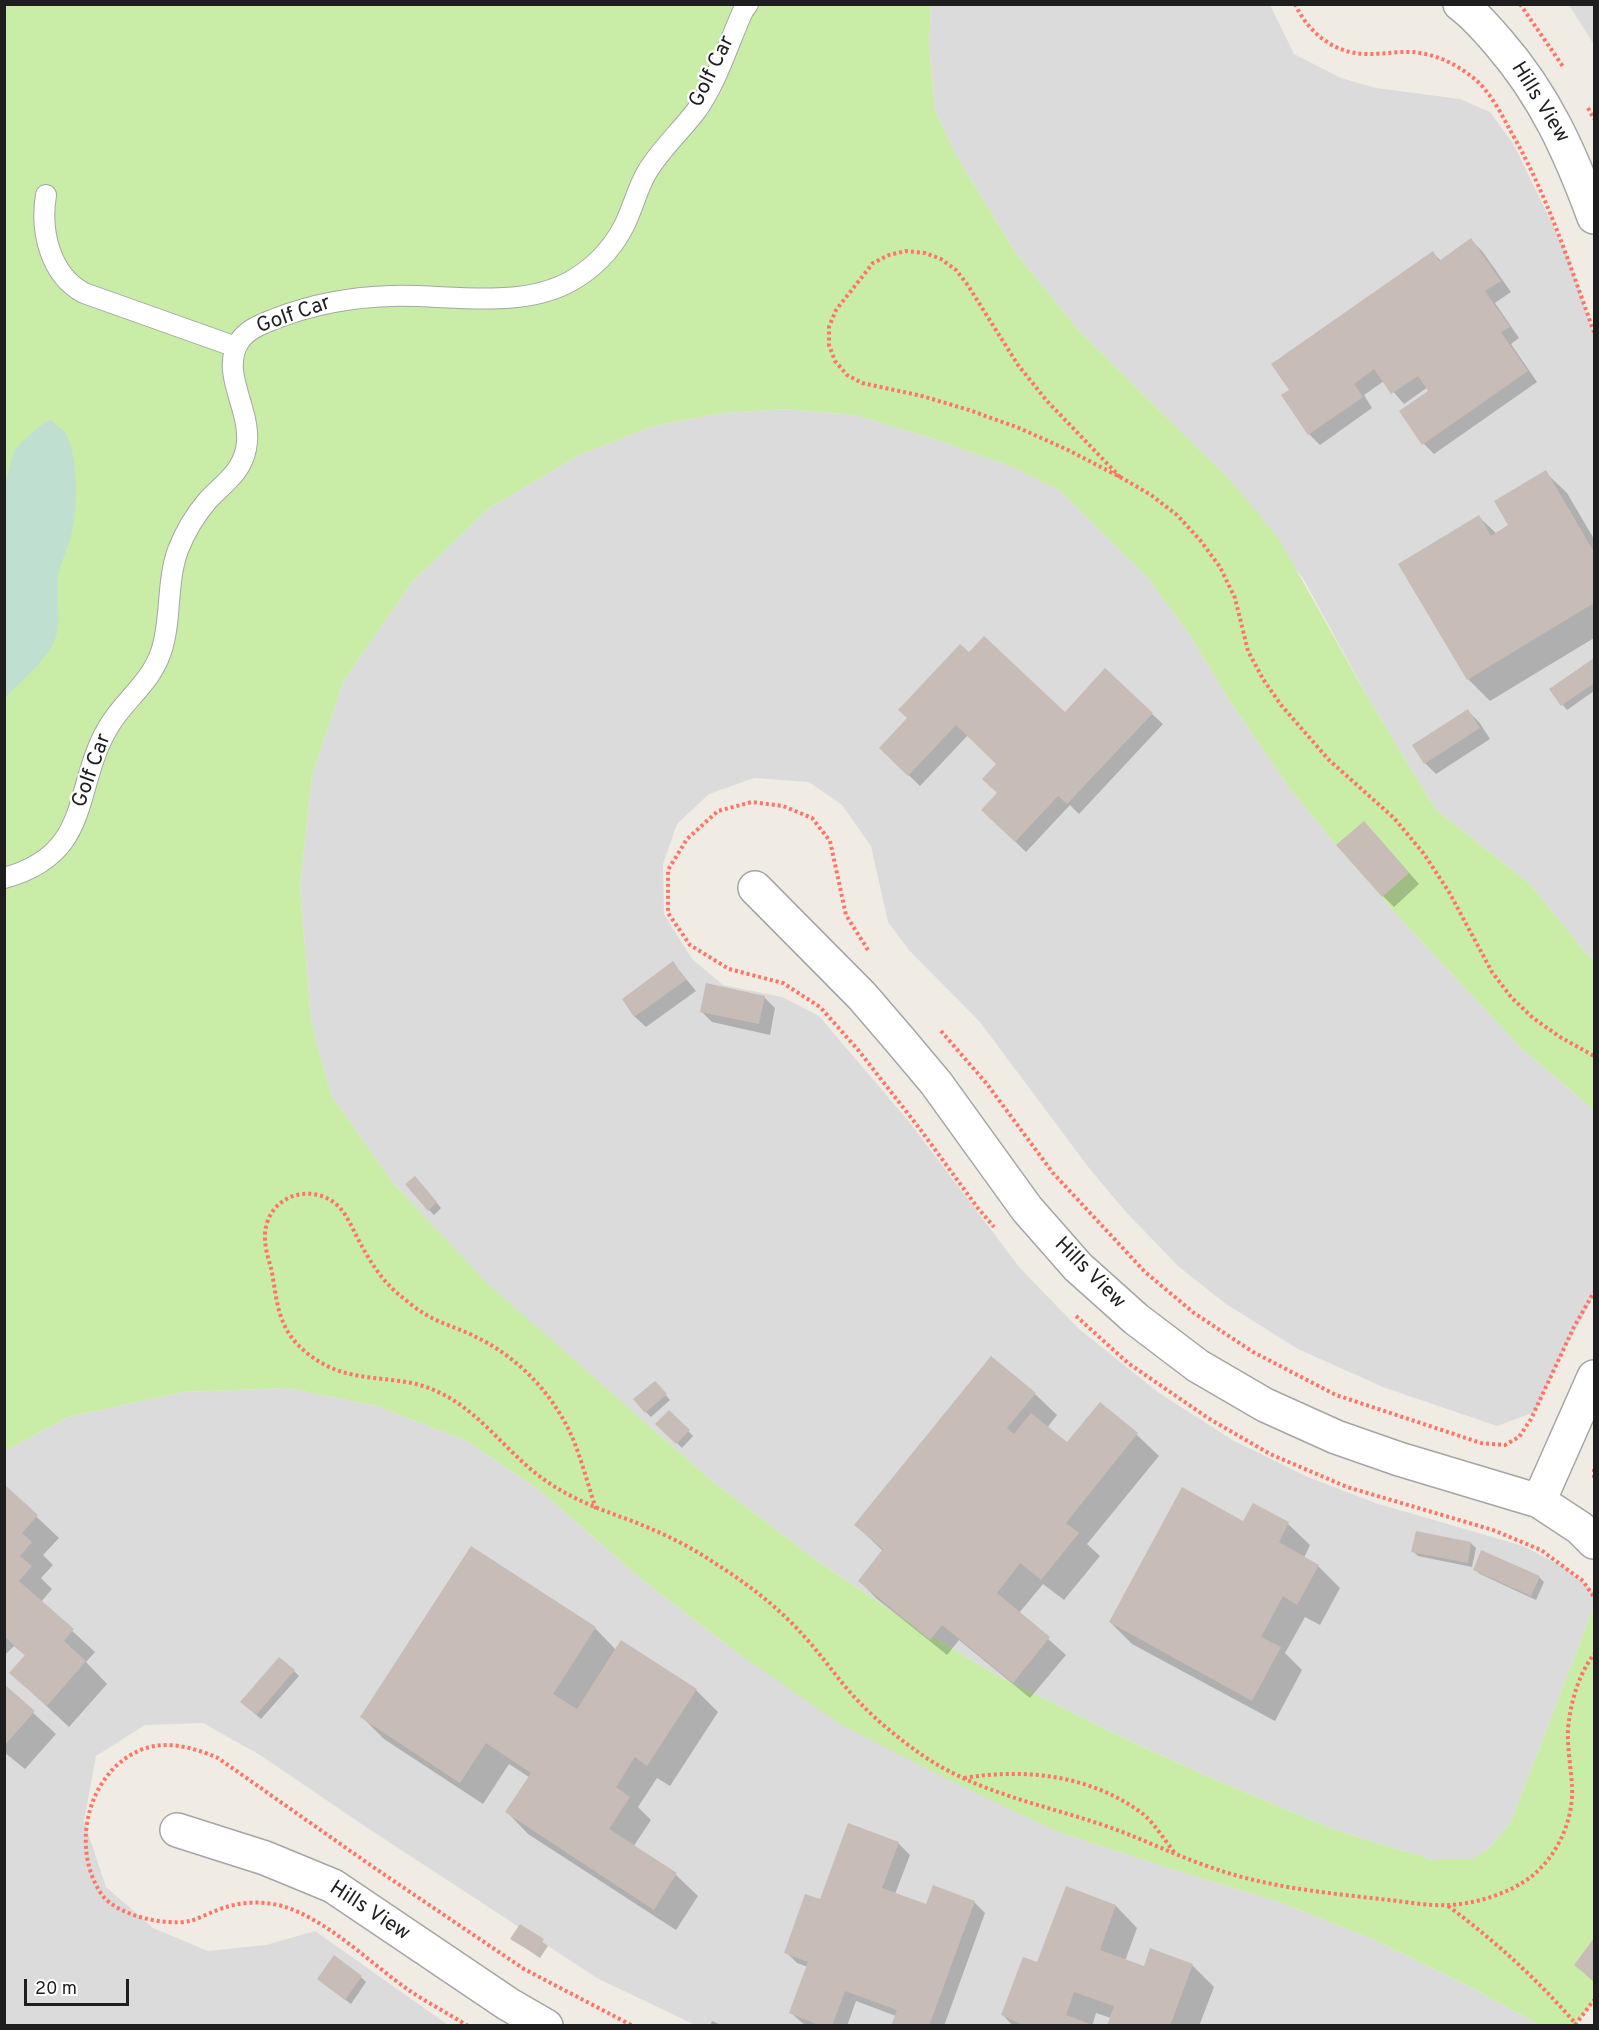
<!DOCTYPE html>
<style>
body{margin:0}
#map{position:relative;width:1599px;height:2030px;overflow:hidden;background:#f0ebe3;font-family:Overpass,sans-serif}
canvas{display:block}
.frame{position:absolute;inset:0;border:6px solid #1e1e1e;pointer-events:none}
.scale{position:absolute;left:24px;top:1979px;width:105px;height:27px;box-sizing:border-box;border:3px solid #1e1e1e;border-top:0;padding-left:8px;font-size:18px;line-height:21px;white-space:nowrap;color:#1e1e1e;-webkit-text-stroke:4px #fff;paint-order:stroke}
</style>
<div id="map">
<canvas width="1599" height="2030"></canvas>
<div class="frame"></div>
<div class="scale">20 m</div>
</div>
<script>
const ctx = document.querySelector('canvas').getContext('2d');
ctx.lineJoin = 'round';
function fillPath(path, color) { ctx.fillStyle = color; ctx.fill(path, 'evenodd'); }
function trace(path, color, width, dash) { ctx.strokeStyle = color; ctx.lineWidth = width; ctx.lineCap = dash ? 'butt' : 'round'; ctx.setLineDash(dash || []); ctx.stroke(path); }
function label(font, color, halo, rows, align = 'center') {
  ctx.font = font + ' Overpass,sans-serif'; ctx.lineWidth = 4.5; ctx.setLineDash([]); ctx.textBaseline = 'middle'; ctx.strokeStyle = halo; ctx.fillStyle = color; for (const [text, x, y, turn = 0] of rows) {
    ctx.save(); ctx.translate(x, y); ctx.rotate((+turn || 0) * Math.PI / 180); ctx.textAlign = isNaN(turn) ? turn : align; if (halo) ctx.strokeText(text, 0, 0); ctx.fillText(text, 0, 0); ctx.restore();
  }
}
fillPath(new Path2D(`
 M931,5h339l24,49 47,24 35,10 84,11 30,13 24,33 56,116 24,75v625l-10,-10 -54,-67 -94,-74 -65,-107 -67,-123 -75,-101 -150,-148 -64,-79 -59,-97 -21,-45 -6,-65z
 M1569,5h25v40z
 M785,409l70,6 76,23 79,28 50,25 89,88 40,55 39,64 60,88 48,59 71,81 116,124 71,60v186l-28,51 -31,65 -38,14 -114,-39 -85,-38 -72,-45 -48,-38 -52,-54 -37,-44 -109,-146 -71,-72 -21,-28 -17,-76 -29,-41 -33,-23 -55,-4 -45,16 -32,30 -14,40 1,50 28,45 31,26 59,12 37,19 91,107 110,145 59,61 80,64 75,48 74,36 67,26 148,43 42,22 29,24v14l-83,216 -22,26 -17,13 -39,-1 -98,-30 -117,-49 -99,-45 -123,-61 -92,-56 -84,-56 -107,-81 -226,-198 -94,-101 -62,-88 -20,-74 -11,-134 12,-111 32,-96 68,-98 76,-73 93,-55 73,-28 68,-13z
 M288,1388l89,18 90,35 71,48 107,93 94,72 317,177 115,38 106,32 98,39 93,46 72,39h-845l-98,-47 -231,-151 -106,-72 -57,-32 -58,2 -49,31 -12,65 22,66 47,41 55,23 58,-6 49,-14 133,94 -443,1v-575l63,-34 115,-25z`), '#dcdbdb');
fillPath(new Path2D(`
 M5,5h926l-2,40 6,65 21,45 59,97 64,79 150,148 50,60 92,164 65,107 94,74 54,67 10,10v149l-71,-60 -116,-124 -71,-81 -48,-59 -60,-88 -39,-64 -40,-55 -89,-88 -50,-25 -79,-28 -76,-23 -70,-6 -63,4 -68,13 -73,28 -93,55 -76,73 -68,98 -32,96 -12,111 11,134 20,74 62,88 95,101 225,198 107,81 84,56 92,56 123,61 99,45 117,49 98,30h39l17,-12 22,-26 83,-216v396l-20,23h-34l-72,-39 -93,-46 -98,-39 -106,-32 -115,-38 -115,-55 -101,-52 -101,-70 -94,-72 -107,-93 -71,-48 -90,-35 -89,-18 -105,4 -115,25 -63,34z`), '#c9eda6');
fillPath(new Path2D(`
 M50,420c6,5 14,9 17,16 12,29 11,70 4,100 -4,15 -12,28 -13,44 -2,21 5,44 -5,64 -12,22 -33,36 -48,55v-215l9,-34 24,-23z`), '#bfdfd0');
fillPath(new Path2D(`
 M1471,240l11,11 29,41 -16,11 24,35 -8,6 26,38 -103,72 -10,-10 6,-53 -2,-4 -24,17 -20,-23 -20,14 8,13 -52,37 -11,-11 -26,-39 8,-4 142,-138 8,8z
 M1545,472l22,21 27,46v99l-104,63 -22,-22 11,-162 18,17 13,-8z
 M1594,660v31l-27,19 -16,-20z
 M1468,711l11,11 11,17 -54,35 -11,-11z
 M1065,714h87l11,10 -84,90 -9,-9 -44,47 -43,-42 15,-17v-29l-30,-29 -48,51 -39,-38 28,-30z
 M1375,834l44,50 -25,23 -11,-11z
 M673,963l23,28 -50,36 -11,-10 -11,-17z
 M764,997l11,11 -5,27 -58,-13 -11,-11z
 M420,1183l21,25 -7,7 -5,-5z
 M660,1388l10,12 -19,17 -5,-5z
 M1035,1394l22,21 -10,13 21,16 32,-40 37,31 22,21 -72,88 13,12 -36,44 -21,-16 -24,29 47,42 -36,43 -71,-58 -12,15 -71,-57 -16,-17 23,-30 -27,-26z
 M669,1412l24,24 -11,12 -24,-24z
 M5,1487l54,51 -16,17 10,10 -12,13 11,11 -11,13 54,50 -9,10 21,22 -38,43 -58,-54 15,-17 -12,-10 -10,10z
 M1254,1505l34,19 22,21 -6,13 14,8 22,22 -20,37 -15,-8 -20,36 17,17 -27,51 -143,-77 -22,-22 134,-99z
 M1471,1543l5,5 -4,19 -54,-11 -5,-5z
 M1474,1569l65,8 5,5 -8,18 -56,-26z
 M595,1628l21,22 80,40 22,22 -48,74 -13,-8 -19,29 13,13 -18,27 43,28 22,21 -22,34 -148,-96 -21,-22 22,-35 -20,-13 -26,40 -99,-65 -22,-22z
 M294,1671l5,5 -38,43 -14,-12z
 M4,1686l52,48 -31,35 -21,-17z
 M849,1825l50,19 11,11 -15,39 32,12 47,-4 11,11 -41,113h-51l3,-10 -40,-15 -9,25h-41l-15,-13 17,-46 -11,-4 -11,-11 35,-51z
 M1066,1888l50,18 21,22 -12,33 20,7 47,-3 22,22 -15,39h-90l2,-8 -15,-5 -4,13h-79l-10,-11 35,-52z
 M520,1926l28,20 -8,12 -28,-19z
 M1594,1941v41l-18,-17z
 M361,1977l5,5 -15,22 -27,-20z
 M712,2021l11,5h-13z`), '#0003');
fillPath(new Path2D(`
 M1471,238l30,43 -16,10 25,36 -9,5 27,39 -106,74 -23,-34 29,-20 -10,-15 -27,18 -17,-25 -20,15 9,13 -55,38 -27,-40 8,-5 -18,-26 162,-113 6,10z
 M1546,470l48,82v51l-127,77 -69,-116 81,-49 12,21 17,-11 -14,-24z
 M984,636l81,76 40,-44 48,45 -86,91 -9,-8 -43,46 -34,-32 16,-17 -15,-14 14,-15 -40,-39 -48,51 -29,-28 28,-30 -9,-8 62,-66 9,8z
 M1594,658v25l-33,23 -12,-17z
 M1468,709l12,19 -56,36 -12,-19z
 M1364,821l45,52 -27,24 -46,-52z
 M673,961l13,19 -52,37 -12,-18z
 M706,983l59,13 -6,28 -59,-12z
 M415,1176l22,26 -9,9 -23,-27z
 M991,1356l45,37 -29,35 7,6 17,-21 36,29 33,-40 38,31 -72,90 13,10 -38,47 -21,-17 -23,30 53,44 -37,46 -71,-58 -12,15 -72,-59 25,-32 -29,-24z
 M655,1381l12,13 -22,19 -12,-14z
 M669,1410l21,20 -14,14 -21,-20z
 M5,1485l33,30 -16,18 10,9 -12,14 12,10 -13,15 55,48 -10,12 22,20 -39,45 -38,-33 16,-18 -20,-18z
 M1182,1487l61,34 10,-18 36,19 -10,20 40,23 -22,40 -14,-9 -22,41 20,10 -29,54 -143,-79z
 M1416,1531l55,11 -3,21 -57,-11z
 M471,1546l125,81 -43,67 24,15 44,-69 76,49 -50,77 -12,-9 -19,30 14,10 -21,32 68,44 -23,37 -149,-98 26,-39 -45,-30 -26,40 -100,-66z
 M1481,1550l59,26 -9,20 -58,-26z
 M279,1657l16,13 -39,45 -16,-13z
 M4,1684l31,27 -31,35z
 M848,1823l51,19 -17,46 44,16 7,-19 42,16 -46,125h-38l6,-16 -52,-19 -13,35h-11l-32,-13 19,-51 -24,-9 21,-59 15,5z
 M1066,1886l50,19 -16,45 44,16 6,-18 43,16 -23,62h-63l7,-20 -40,-14 -8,23 29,11h-69l-25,-11 22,-58 14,5z
 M520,1924l24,15 -9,15 -25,-15z
 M1594,1938v43l-20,-16z
 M334,1955l28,21 -17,24 -28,-21z`), '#c8bdb6');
const lane = new Path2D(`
 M46,195c-6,36 4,80 38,98l152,54
 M4,878c90,-24 68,-91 105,-152 16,-27 41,-42 52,-74 11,-33 5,-69 17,-102 7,-18 18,-36 30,-50 16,-17 33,-27 38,-51 8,-37 -27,-75 -7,-107 9,-14 24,-18 38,-24 37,-14 74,-21 114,-22 56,-2 129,14 180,-15 23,-13 41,-32 53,-55 9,-18 13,-37 23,-54 13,-22 33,-40 49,-61 21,-29 32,-67 47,-100l5,-7`);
const street = new Path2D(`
 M1460,4c15,11 27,25 39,39 46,53 71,109 95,174
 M755,888l107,108 37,43 37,44 91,126 51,58 58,52 62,47 67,39 71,32 63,22 140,42 41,27 14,14
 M1539,1501l55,-124
 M177,1830l88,28 68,28 175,118 38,22`);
trace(lane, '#a5a5a5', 22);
trace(street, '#a5a5a5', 36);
trace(new Path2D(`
 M1295,4c14,30 41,51 75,50 16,0 34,-4 50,-1 21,3 41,14 57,28 14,13 24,32 33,49 37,64 59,133 84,202
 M1520,4l44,64
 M1588,108l6,11
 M1120,477l-73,-76 -29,-36 -51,-81 -11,-14 -15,-11 -16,-6 -19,-2 -17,4 -16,8 -37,47 -7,17v18l6,16 12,14 15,8 60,13 47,14 50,18 49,22 52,27 31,18 26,20 23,25 20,27 15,31 13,53 15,28 18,26 48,55 65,58 30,36 25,38 43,80 19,25 22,21 27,19 34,19
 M868,950l-22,-35 -16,-74 -18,-23 -29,-12 -31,-4 -34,9 -31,28 -19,31v43l22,32 39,24 54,14 37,24 39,44 61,78 57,78 17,20
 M941,1031l46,53 66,89 92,99 49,41 59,39 83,43 145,48 24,2 14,-8 12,-18 43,-92 20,-35
 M1076,1316l52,47 80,55 62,36 77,33 146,43 48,20 42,31 11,16
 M1594,1469v12
 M596,1509c-7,-21 -13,-44 -21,-65 -18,-46 -55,-86 -99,-107 -13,-7 -28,-11 -42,-18 -13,-6 -26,-17 -37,-26 -18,-16 -29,-35 -40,-56 -5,-10 -10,-21 -17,-29 -22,-24 -63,-17 -73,15 -5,15 0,31 4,45 4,18 5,40 13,56 8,20 30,37 50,45 32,13 68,7 100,21 47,20 73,65 115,93 27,18 53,27 83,38 28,11 56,24 81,41 32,20 64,44 89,72 21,22 37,48 59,70 16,17 41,37 61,51 56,38 119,49 181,70 36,12 71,30 107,42 58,21 119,26 179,33 19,2 39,6 57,5 27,0 65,-12 86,-29 26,-21 42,-57 40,-90 -1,-19 -5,-39 -4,-58 3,-27 10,-52 26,-74
 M964,1778c62,-10 127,-3 179,36 12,10 22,27 32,39
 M1448,1906c47,35 89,73 128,118
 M1575,2025l19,-25
 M468,2026c-19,-12 -40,-23 -58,-35 -39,-27 -83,-72 -128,-85 -23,-6 -45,-4 -67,5 -8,3 -17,8 -25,10 -25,5 -72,-5 -88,-26 -33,-48 -14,-125 41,-146 25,-9 52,-1 75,9l158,111 148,100 109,57`), '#ff7465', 4, [3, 3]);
trace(lane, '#fff', 20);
trace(street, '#fff', 33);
label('21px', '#1e1e1e', '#fff', [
 ["Golf Car",713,72,-64],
 ["Hills View",1539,103,58],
 ["Golf Car",294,316,-19],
 ["Golf Car",93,771,-70],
 ["Hills View",1089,1274,45],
 ["Hills View",369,1912,33]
]);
</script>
